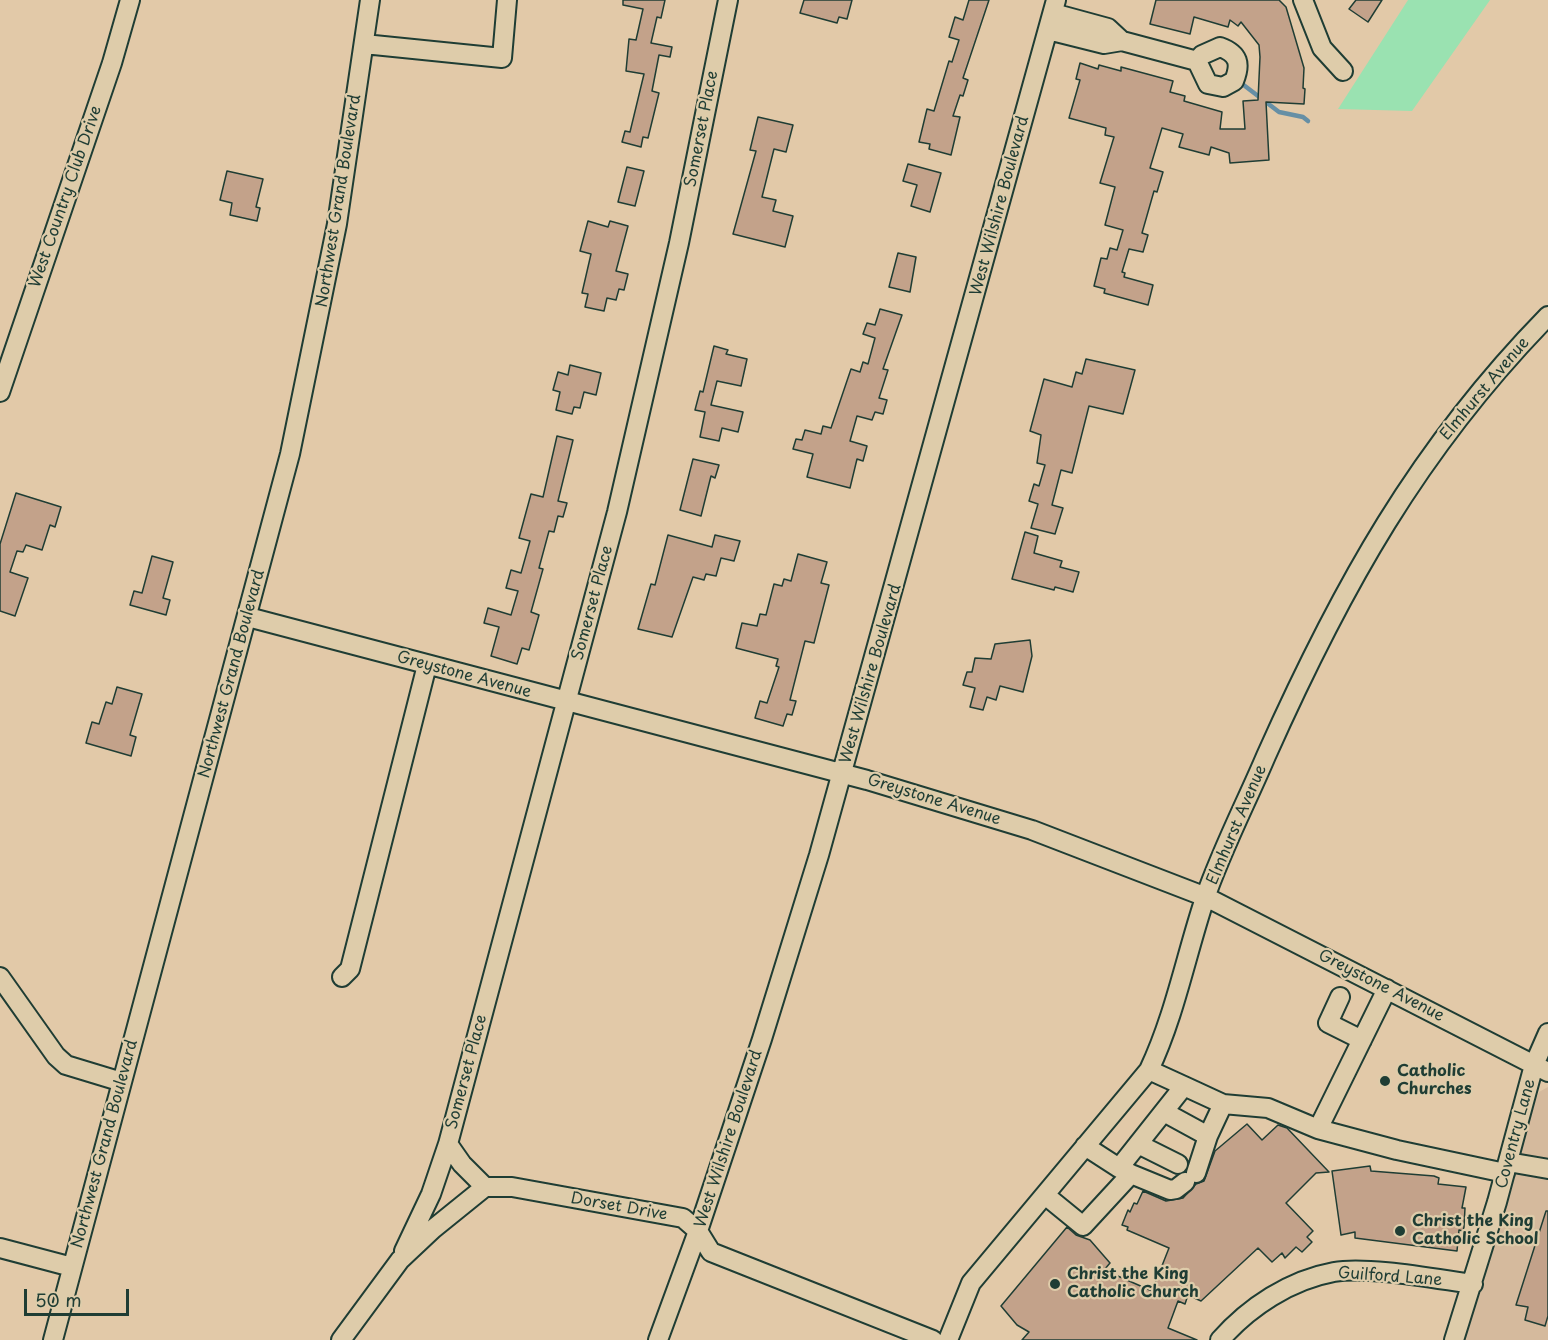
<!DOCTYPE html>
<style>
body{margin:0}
#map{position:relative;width:1548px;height:1340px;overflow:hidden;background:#e2c9a8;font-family:"Playpen Sans",sans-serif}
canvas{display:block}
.scale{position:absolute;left:24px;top:1289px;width:105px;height:27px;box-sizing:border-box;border:3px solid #1f3d34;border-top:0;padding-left:8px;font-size:18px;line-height:21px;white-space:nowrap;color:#1f3d34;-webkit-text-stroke:4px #deccaa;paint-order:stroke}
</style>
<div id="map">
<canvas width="1548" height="1340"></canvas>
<div class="scale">50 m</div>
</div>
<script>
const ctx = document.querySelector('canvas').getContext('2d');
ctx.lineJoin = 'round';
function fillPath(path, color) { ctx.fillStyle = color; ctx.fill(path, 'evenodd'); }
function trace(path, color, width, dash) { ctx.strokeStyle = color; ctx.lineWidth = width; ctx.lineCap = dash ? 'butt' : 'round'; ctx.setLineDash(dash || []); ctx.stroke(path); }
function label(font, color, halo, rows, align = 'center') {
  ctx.font = font + ' "Playpen Sans",sans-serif'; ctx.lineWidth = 4.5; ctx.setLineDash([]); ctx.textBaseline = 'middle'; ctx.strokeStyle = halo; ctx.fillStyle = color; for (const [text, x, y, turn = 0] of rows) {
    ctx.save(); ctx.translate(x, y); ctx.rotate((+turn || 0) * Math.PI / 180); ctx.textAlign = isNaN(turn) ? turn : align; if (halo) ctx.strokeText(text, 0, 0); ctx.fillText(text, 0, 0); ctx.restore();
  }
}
fillPath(new Path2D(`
 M1548,1087v253h-84l72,-241 3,-7z`), '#d5ba9d');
fillPath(new Path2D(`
 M1408,0h82l-78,111 -74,-2z`), '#9ae2b1');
trace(new Path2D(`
 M1241,83l38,29 24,5 5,4`), '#668fa5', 4.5);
const building = new Path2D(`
 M623,0h42l-4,18 -4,-1 -6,26 21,4 -2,10 -11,-2 -7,36 7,2 -11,45 -5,-1 -2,10 -19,-5 3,-11 5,1 14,-58 -18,-3 3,-32 7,1 7,-31 -20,-4z
 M804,0h48l-5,19 -8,-2 -2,6 -37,-10z
 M969,0h20l-26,78 5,2 -5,16 -3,-1 -7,21 7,1 -9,38 -22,-6 1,-5 -11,-2 8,-33 7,2 15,-50 3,1 7,-22 -10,-3 6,-20 8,3z
 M1156,0h123l7,7 18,61 -1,20 2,1 -1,15 -38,-2 3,58 -39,3 -1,-10 -18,-6 -2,8 -30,-8 4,-13 -21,-6 -12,40 13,4 -6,20 -3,-1 -12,42 6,2 -5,17 -14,-3 -7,23 3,1 -1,4 29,8 -5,20 -44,-12 1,-4 -11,-3 7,-28 6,1 3,-11 7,2 6,-20 -18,-5 10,-38 -15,-4 14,-46 -9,-2 1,-7 -37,-10 11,-38 -4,-1 4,-16 18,6 1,-4 22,6v-4l52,14 -3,11 15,4 -1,5 38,11 -2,17h25l-2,-28 15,-1 2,-43 -1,-12 -18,-23 -3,4 -8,-6 -2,7 -34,-10 -4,17 -40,-10z
 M1356,0h26l-14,22 -19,-13z
 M758,117l35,8 -7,27 -12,-3 -12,48 14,3 -3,11 20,5 -8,31 -52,-13 23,-83 -6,-1z
 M908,164l33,9 -11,39 -19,-6 6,-21 -14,-4z
 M627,167l17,4 -9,35 -17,-4z
 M227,171l36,8 -7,28 4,1 -3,13 -27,-6 2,-12 -12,-3z
 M588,221l20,6 2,-6 18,5 -12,45 12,3 -4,16 -5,-1 -3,11 -9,-2 -3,13 -19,-4 3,-13 -6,-1 9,-39 -11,-3z
 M898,253l18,4 -6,35 -21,-5z
 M880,309l22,6 -19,54 5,1 -9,28 8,2 -4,14 -8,-2 -3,8 -15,-4 -7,25 17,5 -4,15 -6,-2 -7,29 -43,-11 6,-23 -20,-5 3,-10 6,1 3,-10 16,4 2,-8 8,2 20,-59 9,3 3,-10 5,2 7,-26 -12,-4 4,-11 8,2z
 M714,346l14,4 -2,4 21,5 -6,27 -24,-5 -6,24 32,7 -5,20 -16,-4 -3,13 -19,-4 5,-25 -10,-2 5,-19 3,1z
 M1086,359l49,11 -12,44 -34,-8 -17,67 -11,-3 -9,35 11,3 -8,26 -24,-6 7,-24 -9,-3 5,-17 5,2 6,-21 -8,-2 4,-28 -11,-4 14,-52 28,8 4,-15 6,2z
 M570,365l31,8 -5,22 -12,-3 -4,16 -6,-1 -2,7 -16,-4 4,-18 -7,-2 5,-18 10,3z
 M557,436l16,4 -15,61 9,2 -4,14 -5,-1 -4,16 -5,-1 -10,37 4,1 -12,43 8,3 -10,35 -7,-2 -5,16 -26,-8 8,-29 -15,-4 4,-15 23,7 7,-24 -12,-3 5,-18 10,3 9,-32 -11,-3 12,-44 12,3z
 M693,459l26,6 -4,13 -4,-2 -10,40 -21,-6z
 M16,493l45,14 -6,20 -5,-2 -8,25 -16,-5 -3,7 -6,-1 -7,21 18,6 -13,38 -15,-5v-67z
 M1025,532l13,4 -4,17 28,8 -2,6 19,5 -6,20 -18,-5 -1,3 -42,-11z
 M668,535l44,12 3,-12 25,6 -6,20 -13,-3 -5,18 -10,-2 -2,6 -11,-3 -21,60 -34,-8 13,-45 4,1z
 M798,554l29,8 -6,21 8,2 -15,58 -9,-2 -15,59 6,1 -4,14 -5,-1 -4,12 -28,-8 5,-17 7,2 12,-36 -3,-1 2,-7 -42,-11 6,-25 15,3 3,-12 6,1 8,-31 8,2 2,-7 7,2z
 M152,556l21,6 -10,36 7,2 -4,15 -36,-10 4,-14 8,2z
 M1030,640l2,16 -9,36 -23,-6 -4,14 -9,-3 -4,13 -13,-3 5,-19 -12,-3 4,-13h5l3,-14 16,1 4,-15z
 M117,687l25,7 -12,41 6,2 -5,19 -45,-13 6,-21 7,2 7,-22 6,2z
 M1247,1124l15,16 16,-15 9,3 42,44 -13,1 -30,30 27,28 -6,6 5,5 -10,10 -6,-5 -11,11 -3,-5 -10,9 -14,-14 -57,53 -13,-6 -3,9 -7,-3 -10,27 29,12h-175l7,-8 -12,-7 -16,-19 66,-79 9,8 14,5 20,23 -6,7 48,21 17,-43 -42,-18 1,-3 -6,-2 6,-15 2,2 4,-9 3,1 6,-13 23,10 17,-3 13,-14 8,-3 11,-30z
 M1370,1166l1,5 63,5 5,2 -1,6 28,3 -4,21h3l-1,19 -1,4 -4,-1 -2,21 -102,-13v-6l-14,3 -9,-64z
 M1546,1211h2v105l-3,10 -20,-6 3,-13 -12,-2z`);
fillPath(building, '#c3a28a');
trace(building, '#1f3d34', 1.5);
const minor = new Path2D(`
 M1303,0l19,48 21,23
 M1053,13l55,15 14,13
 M1048,30l56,14 18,-3 75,20 11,23 15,3 11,-6c7,-17 5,-27 -14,-34l-18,8 -5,6
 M364,44l138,14 5,-58
 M0,392l112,-329 18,-63
 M248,617l619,163 165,50 174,67 342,175
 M0,977l56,79 10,9 56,17
 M342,977l8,-8 77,-304
 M1387,989l-69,140 79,21 108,23
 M1340,997l-12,26 34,17
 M1223,1104l45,4 50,21
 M1164,1112l44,24 15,-32 -39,-18
 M1138,1144l40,20
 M1085,1146l34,22 65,-82 -35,-16
 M1508,1162l40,7
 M1196,1173l12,-37
 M1131,1174l39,16 6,-1 9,-7
 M485,1187l-23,-23 -14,-20 169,-632 62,-269 49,-243
 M1045,1195l38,31 48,-52 -12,-6
 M0,1248l72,19
 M404,1251l27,-57 17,-50
 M53,1340l237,-886 47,-230 33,-224
 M341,1340l59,-80 33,-31 52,-42h27l171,31 15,13 13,21 222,88
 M658,1340l40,-109 64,-192 57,-184 237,-855
 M948,1340l23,-57 178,-213c26,-55 37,-115 56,-172 17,-49 41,-95 61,-142 75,-168 152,-307 282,-440
 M1220,1340c29,-33 70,-60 114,-68 34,-6 102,7 139,12
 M1454,1340l43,-138 37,-137 14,-32`);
trace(minor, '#1f3d34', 22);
trace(minor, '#deccaa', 18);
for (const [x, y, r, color] of [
 [1385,1081,6,"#1f3d34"],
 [1400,1231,6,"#1f3d34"],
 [1055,1284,6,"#1f3d34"]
]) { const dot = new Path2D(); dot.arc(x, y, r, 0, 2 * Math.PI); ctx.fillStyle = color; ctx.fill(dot); trace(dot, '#deccaa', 2); }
label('16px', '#1f3d34', '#deccaa', [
 ["Somerset Place",702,129,-79],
 ["West Country Club Drive",66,197,-71],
 ["Northwest Grand Boulevard",339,201,-81],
 ["West Wilshire Boulevard",1000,206,-75],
 ["Elmhurst Avenue",1485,389,-50],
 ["Somerset Place",593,603,-75],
 ["Northwest Grand Boulevard",232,674,-75],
 ["West Wilshire Boulevard",871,674,-74],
 ["Greystone Avenue",464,675,15],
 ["Greystone Avenue",934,800,17],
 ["Elmhurst Avenue",1237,825,-67],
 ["Greystone Avenue",1381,986,27],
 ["Somerset Place",467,1072,-75],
 ["Coventry Lane",1516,1134,-75],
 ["West Wilshire Boulevard",729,1139,-72],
 ["Northwest Grand Boulevard",105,1144,-75],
 ["Dorset Drive",619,1207,10],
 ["Guilford Lane",1390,1277,4]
]);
label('bold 16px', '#1f3d34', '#deccaa', [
 ["Catholic",1397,1072],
 ["Churches",1397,1090],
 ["Christ the King",1412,1222],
 ["Catholic School",1412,1240],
 ["Christ the King",1067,1275],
 ["Catholic Church",1067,1293]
], 'left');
</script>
